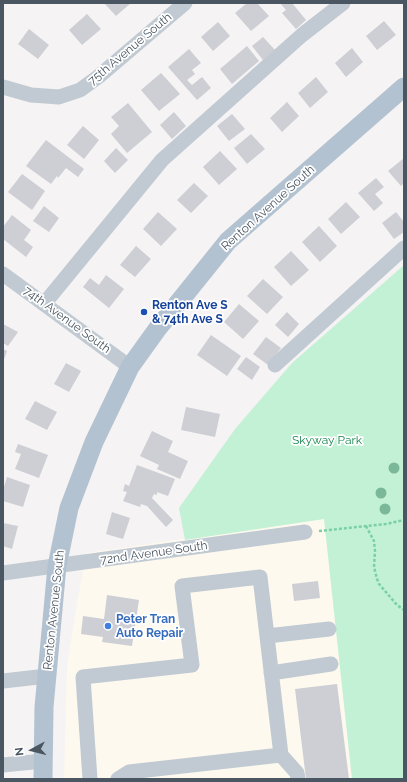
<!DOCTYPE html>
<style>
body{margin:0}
#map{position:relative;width:407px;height:782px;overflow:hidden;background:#f5f3f3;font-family:Raleway,sans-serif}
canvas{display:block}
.frame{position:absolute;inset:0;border:4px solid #4a5661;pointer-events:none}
.north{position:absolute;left:12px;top:730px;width:40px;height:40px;-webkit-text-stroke:3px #fff;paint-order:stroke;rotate:263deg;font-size:11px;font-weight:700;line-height:16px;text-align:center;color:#4a5661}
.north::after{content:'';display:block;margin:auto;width:14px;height:18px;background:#4a5661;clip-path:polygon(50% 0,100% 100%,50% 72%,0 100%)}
</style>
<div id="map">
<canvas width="407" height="782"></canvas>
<div class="frame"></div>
<div class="north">N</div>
</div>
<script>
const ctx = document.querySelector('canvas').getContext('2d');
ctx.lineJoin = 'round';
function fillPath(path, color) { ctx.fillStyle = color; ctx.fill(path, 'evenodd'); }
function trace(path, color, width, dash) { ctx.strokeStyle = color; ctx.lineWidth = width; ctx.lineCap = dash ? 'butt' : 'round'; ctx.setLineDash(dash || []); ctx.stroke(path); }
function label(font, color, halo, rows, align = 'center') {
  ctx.font = font + ' Raleway,sans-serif'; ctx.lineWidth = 3.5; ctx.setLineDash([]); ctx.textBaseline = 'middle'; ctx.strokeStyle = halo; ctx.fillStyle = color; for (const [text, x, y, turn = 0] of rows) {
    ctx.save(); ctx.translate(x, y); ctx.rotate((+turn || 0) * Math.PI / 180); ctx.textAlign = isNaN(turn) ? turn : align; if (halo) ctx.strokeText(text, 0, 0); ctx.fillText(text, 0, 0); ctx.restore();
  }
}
fillPath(new Path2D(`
 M324,519l28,260h-288l3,-114 9,-56 10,-56z`), '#fdf9ef');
fillPath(new Path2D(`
 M404,265v514h-52l-28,-260 -139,21 -6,-32 56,-79 57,-66z`), '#c3f1d5');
fillPath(new Path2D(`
 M104,3h27l-15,13z
 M247,3h10l12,13 -18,15 -16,-18z
 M280,3h12l14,17 -10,9 -14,-16 4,-3z
 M87,14l14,15 -19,16 -13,-15z
 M384,21l12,14 -19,15 -11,-14z
 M218,22l12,14 -17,15 -12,-14z
 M29,29l20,16 -11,14 -20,-15z
 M263,37l12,13 -12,10 -11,-14z
 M247,46l12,15 -27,23 -12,-15z
 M352,48l11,14 -17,15 -11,-14z
 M189,49l12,14 -9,7 3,4 -8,6 5,5 10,-8 9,11 -14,12 -29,-33z
 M161,73l19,21 -21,17 -18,-21z
 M316,77l12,15 -18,16 -12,-15z
 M287,102l12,14 -17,16 -12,-14z
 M128,103l24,29 -25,21 -16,-19 8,-8 -8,-9z
 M174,112l12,14 -14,13 -12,-14z
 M232,114l13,15 -16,12 -12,-15z
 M83,126l16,14 -15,19 -17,-14z
 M251,134l14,15 -18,15 -13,-16z
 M46,140l38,29 -6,8 -12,-9 -8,10 -1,-2 -6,8 -25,-18z
 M116,148l12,12 -13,13 -11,-12z
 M220,151l17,18 -18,16 -16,-18z
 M404,158v25l-3,3 -13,-15z
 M22,174l23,17 -13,19 -24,-18z
 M376,178l8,9 -9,7 8,9 -9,8 -16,-18z
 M194,183l14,13 -17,17 -14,-13z
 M346,202l14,15 -19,17 -13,-15z
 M44,206l15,12 -10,14 -16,-11z
 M158,212l19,17 -16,17 -18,-17z
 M396,212l8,10v10l-10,7 -12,-16z
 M12,215l19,15 -7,10 9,7 -7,10 -23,-18v-12z
 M319,226l18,20 -17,16 -18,-20z
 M136,246l15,13 -16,18 -15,-12z
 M291,251l18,19 -18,16 -17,-19z
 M106,275l18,14 -15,19 -26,-21 7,-9 9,7z
 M263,279l20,18 -16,17 -20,-18z
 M239,304l20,17 -16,18 -19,-17z
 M287,312l12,12 -11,13 -13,-12z
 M3,324l15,8 -10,14 -5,-3z
 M211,335l30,21 -14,20 -30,-21z
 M266,337l15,11 -13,17 -15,-11z
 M3,349l4,2 -4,11z
 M246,357l14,10 -8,13 -15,-11z
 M66,363l15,8 -12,21 -15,-8z
 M35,401l22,11 -10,18 -22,-11z
 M186,407l34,7 -5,23 -34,-7z
 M152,431l21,10 -5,11 20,9 -8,18 -23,-10 2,-4 -19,-9z
 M18,444l30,11 -9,23 -24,-9 6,-15 -6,-2z
 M137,465l38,14 -7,17 -11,-4v3l-3,-1 -2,4 21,22 -7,7 -19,-21 -6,-2 -1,3 -17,-6 4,-9 -4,-1 2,-7 4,2z
 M7,477l23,8 -7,22 -20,-6v-11z
 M112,512l18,6 -7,21 -17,-5z
 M3,523l15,3 -6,23 -9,-3z
 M318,581l2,17 -26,3 -2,-17z
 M107,595l32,5 -7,46 -30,-4 1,-5 -22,-3 2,-18 21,3z
 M337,684l12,95h-43l-11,-90z`), '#cdcfd5');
trace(new Path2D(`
 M366,526l8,15 1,10 -1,16 3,12 2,5 18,21 7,5
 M319,531l67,-7 18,-4`), '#7ad0a6', 2.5, [3, 2]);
trace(new Path2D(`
 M3,87l28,8 28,2 21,-7 18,-13 87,-74
 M3,274l127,93
 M44,304l118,-144 140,-125 41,-32
 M275,365l129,-117
 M3,573l302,-41
 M267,636l62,-7
 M271,673l60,-9
 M3,681l44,-5
 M281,755l16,18 1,6
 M3,765l40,-4
 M90,779l-7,-102 109,-12 -10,-79 78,-9 21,178 -152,17 -11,7`), '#c1cad2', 15);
trace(new Path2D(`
 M43,779l1,-72 13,-141 12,-58 25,-66 36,-75 28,-39 70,-87 176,-154`), '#b3c2d1', 19);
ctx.fillStyle = '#7bb799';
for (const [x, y] of [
 [394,468],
 [381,493],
 [385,509]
]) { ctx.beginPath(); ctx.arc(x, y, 5.5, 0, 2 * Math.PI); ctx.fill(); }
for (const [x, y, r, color] of [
 [144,312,4,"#1a4fb4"],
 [108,626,4,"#3f7fe0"]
]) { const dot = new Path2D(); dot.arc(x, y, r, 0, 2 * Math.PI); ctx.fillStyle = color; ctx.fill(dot); trace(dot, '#fff', 1.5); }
label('12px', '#4a5661', '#fff', [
 ["75th Avenue South",130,49,-40],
 ["Renton Avenue South",268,208,-42],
 ["74th Avenue South",67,320,36],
 ["72nd Avenue South",154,553,-8],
 ["Renton Avenue South",54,610,-84]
]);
label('bold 12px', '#164399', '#fff', [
 ["Renton Ave S",152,305],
 ["& 74th Ave S",152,319]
], 'left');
label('12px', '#17864f', '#fff', [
 ["Skyway Park",327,440]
]);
label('bold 12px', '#366cbe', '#fff', [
 ["Peter Tran",116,619],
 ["Auto Repair",116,633]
], 'left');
</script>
